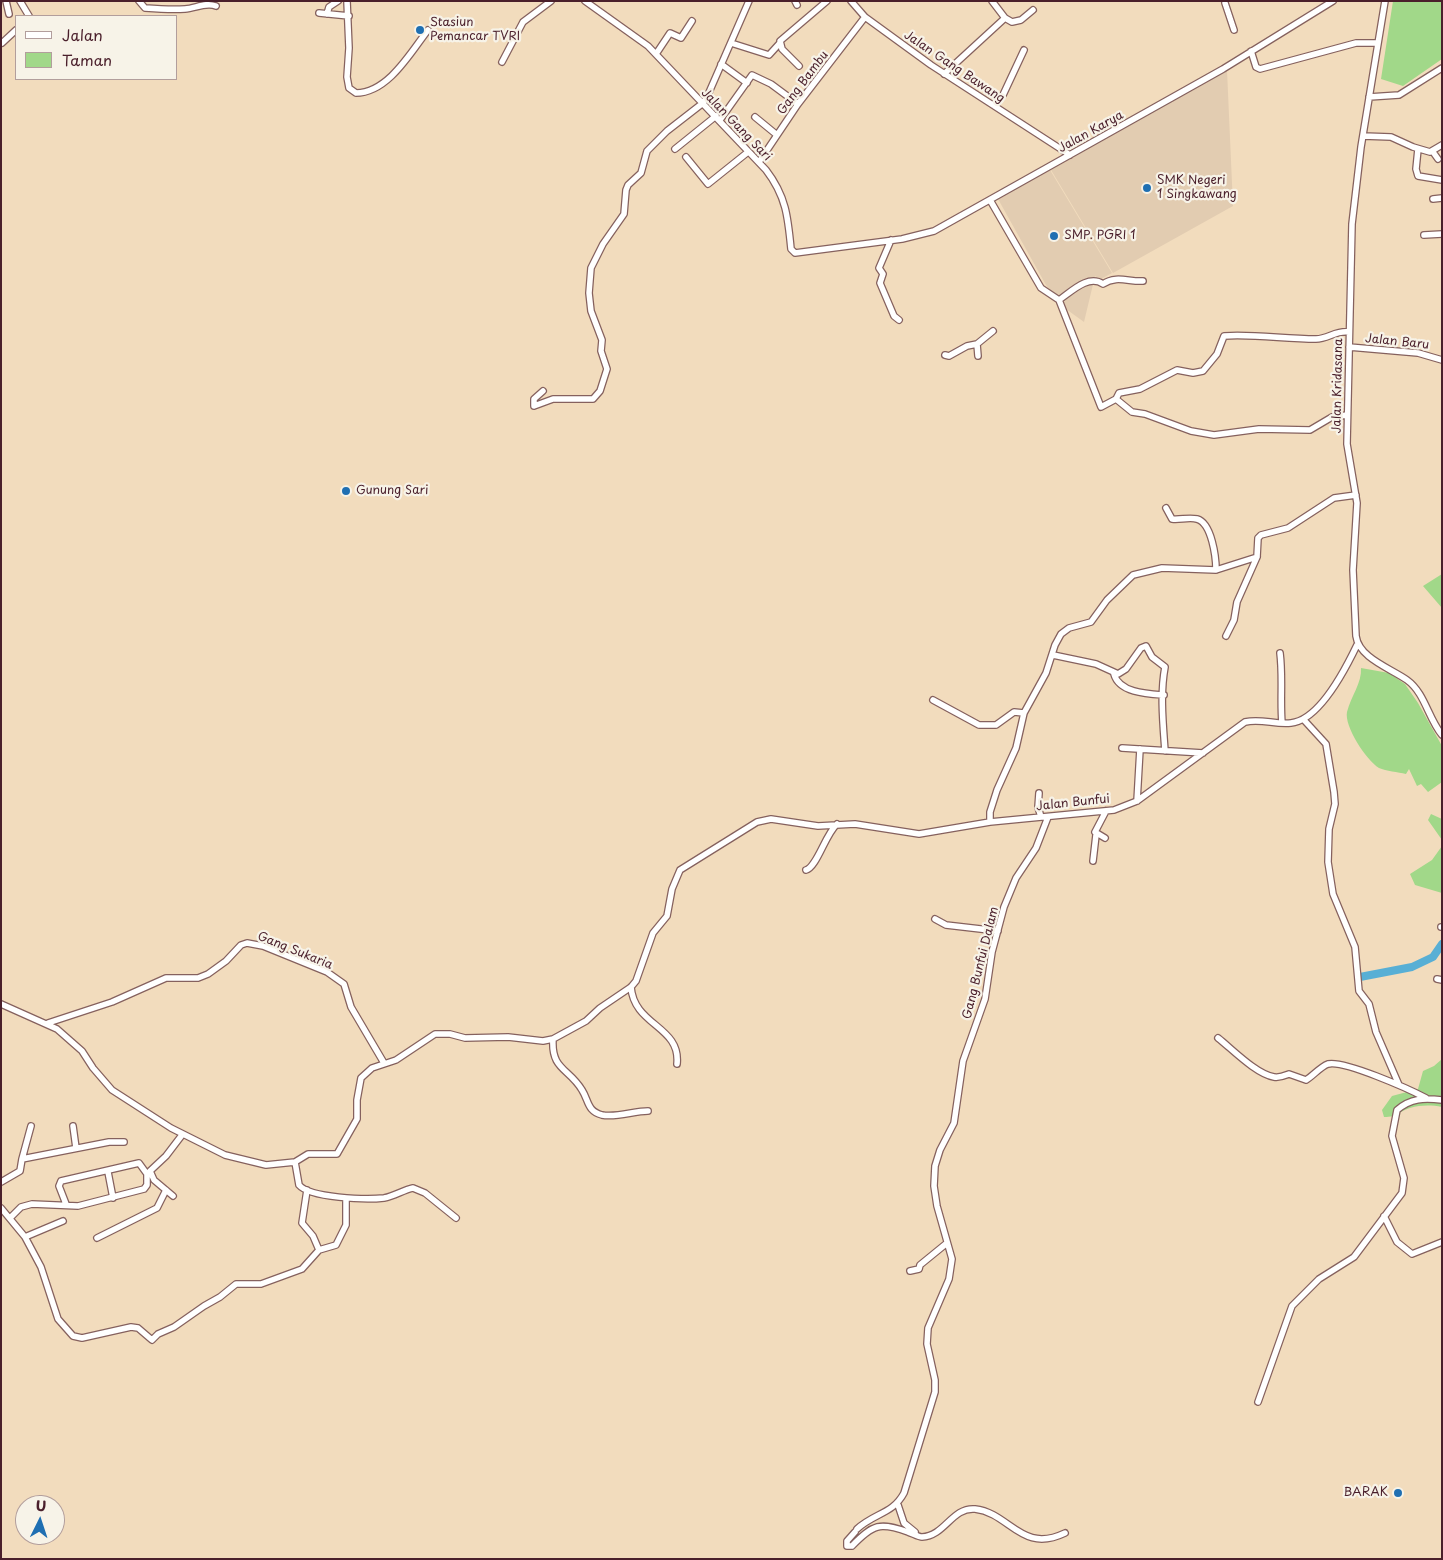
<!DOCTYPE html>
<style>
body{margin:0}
#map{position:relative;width:1443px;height:1560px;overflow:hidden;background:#f2dcbd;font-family:"Playpen Sans",sans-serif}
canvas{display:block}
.frame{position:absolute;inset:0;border:2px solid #4a1f2b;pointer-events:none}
.legend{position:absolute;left:15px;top:15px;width:162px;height:65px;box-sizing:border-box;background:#f7f3e8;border:1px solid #b29e9c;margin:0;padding:6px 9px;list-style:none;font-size:15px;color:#4a1f2b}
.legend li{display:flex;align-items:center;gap:10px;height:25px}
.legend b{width:25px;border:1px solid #b29e9c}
.north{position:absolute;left:15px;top:1495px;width:50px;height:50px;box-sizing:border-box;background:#f7f3e8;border:1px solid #b29e9c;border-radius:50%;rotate:4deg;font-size:14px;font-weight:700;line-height:20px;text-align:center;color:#4a1f2b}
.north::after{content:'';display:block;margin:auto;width:18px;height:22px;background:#1f6fb2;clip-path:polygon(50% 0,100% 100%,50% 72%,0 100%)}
</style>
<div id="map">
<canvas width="1443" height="1560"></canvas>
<div class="frame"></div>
<ul class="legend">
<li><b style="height:6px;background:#fff"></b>Jalan</li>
<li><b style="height:14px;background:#a1d889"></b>Taman</li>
</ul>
<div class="north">U</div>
</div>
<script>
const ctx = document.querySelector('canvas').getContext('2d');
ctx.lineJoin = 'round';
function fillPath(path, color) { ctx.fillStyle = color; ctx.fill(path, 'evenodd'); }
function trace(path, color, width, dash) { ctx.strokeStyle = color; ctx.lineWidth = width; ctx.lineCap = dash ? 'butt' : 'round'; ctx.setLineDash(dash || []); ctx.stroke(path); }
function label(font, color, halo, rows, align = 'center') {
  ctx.font = font + ' "Playpen Sans",sans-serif'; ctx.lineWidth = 4.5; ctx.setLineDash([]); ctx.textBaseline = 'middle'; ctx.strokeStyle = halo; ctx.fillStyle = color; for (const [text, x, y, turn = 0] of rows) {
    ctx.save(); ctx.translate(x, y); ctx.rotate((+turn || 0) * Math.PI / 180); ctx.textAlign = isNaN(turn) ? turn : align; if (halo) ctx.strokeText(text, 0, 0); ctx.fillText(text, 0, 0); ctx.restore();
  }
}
fillPath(new Path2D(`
 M1227,70l6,136 -120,67 -62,-103z
 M1050,170l62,103 -11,6 -6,-3 -11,46 -18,-13 -20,-24 -48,-86z`), '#e2ccb1');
fillPath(new Path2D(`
 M1393,1h49v58l-39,27 -22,-7z
 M1442,574v34l-19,-22z
 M1361,668l28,5 16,11 13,19 24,43v36l-14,10 -7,-8 -4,2 -8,-17 -3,5c-8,-2 -20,-3 -27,-6 -13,-8 -35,-42 -32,-56 4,-16 15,-29 14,-44z
 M1431,814l11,5v21l-14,-20z
 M1442,846v47l-27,-8 -5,-11 22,-14z
 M1442,1059v48c-11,-2 -21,-2 -32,1 -12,4 -12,9 -26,9l-2,-7 10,-14 26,-7 5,-18 11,-5z`), '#a1d889');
trace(new Path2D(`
 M1360,977l52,-10 21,-10 9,-13`), '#58afd5', 8);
const minor = new Path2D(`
 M6,1l3,13
 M20,1l9,15
 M139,1l6,7c13,1 27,2 40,1 11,-1 21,-7 31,-3
 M347,1l2,47 -2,29 2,11 7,5c32,0 55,-41 72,-63
 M585,1l63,45 118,124c20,26 22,47 25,79l4,4 107,-14 32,-8 289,-162 110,-68
 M795,1l2,4
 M851,1l14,16 66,48 139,90
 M992,1l13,17 7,4 9,-2 12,-10
 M1385,1l-24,146 -9,77 -5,220 10,59 -4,67 3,66c3,22 34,32 51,44 18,13 21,38 35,55
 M1225,3l9,27
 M319,13l30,3
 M327,14l2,-7 9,-6
 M2,43l14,-13
 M731,43l38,12 10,-11
 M1251,51l5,16 4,2 96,-26h22
 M656,54l14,-21 11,5 11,-17
 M502,62l21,-40 28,-21
 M721,64l26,19
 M799,66l-17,-17 -2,-8 47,-40
 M944,74l61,-56
 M1369,97l30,-2 43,-27
 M993,105l10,-10 21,-45
 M755,117l22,18
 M720,120l32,-45 19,9 27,20
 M1363,136l28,1 22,10 17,5 12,-7
 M675,149l41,-33
 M1418,149l-2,20 2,7 24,4
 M1433,152l5,7
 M686,157l22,27 40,-32
 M759,162l39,-58 67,-87
 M1433,199l9,-1
 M990,200l51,88 18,12 42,107 15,-8 16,13 13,2 46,17 23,4 45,-6 51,1 22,-13 15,-2
 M1424,235l18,-1
 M891,240l-12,28 4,6 -3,9 14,33 5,4
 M1059,300c12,-8 29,-26 44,-16 13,-9 26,-2 40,-3
 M977,344l1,12
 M1349,347l69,6 24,7
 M945,355l4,1 18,-10 10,-2 16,-13
 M543,391l-9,8v7l19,-7h40l7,-8 7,-22 -6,-18 1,-11 -11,-29 -2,-18 2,-25 12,-24 21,-30 2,-24 2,-5 13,-12 6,-22 20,-20 36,-28 4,-6 42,-96
 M1116,399l3,-6 21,-4 37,-19 16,3 10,-2 14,-17 7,-18c30,-2 61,3 92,3 12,0 20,-9 33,-7
 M1166,508l6,11c8,1 17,-2 25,0 15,4 19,39 19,51
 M1226,636l8,-16 3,-18 20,-45
 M1280,653c3,24 0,47 2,70
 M1053,655l43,9 22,10 8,-5 15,-21 5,-2 6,11 13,10c-5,27 -2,56 0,84
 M1114,674c5,19 34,20 50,21
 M933,700l46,25h17l18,-13 10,1
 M1304,720l22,24 8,48 1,12 -6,25 -1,33 5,32 22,53 4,44 10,13 7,28 23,53
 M1122,748l81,5
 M1039,793l-1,14 3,10
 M1137,801l3,-52
 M990,822v-10l7,-22 19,-42 8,-35 22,-40 9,-28 6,-11 8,-6 22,-6 16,-22 26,-25 29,-7 54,2 41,-13 1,-19 3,-3 27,-7 46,-30 22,-3
 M1105,838l-10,-6 11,-21
 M1093,861l3,-26
 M806,870c11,-3 19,-35 31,-46
 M935,919l11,6 52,6
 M1441,927h1
 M1437,979l5,1
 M631,987c3,39 50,39 46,77
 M1,1004l56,25 25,22 11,17 19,22 59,38 54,27 41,10 29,-3 13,-8h29l20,-35v-19l4,-22 11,-10 24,-8 39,-26h15l15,4 43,-1 35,4 10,-2 33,-18 14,-13 31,-21 5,-6 17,-48 14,-17 5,-27 8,-19 77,-48 14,-3 47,7 37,-2 64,10 71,-12 124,-12 23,-9 108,-79c16,-4 30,3 46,1 29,-3 55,-55 66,-78
 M48,1023l64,-21 54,-24h32l10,-4 18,-13 15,-16 6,-2 16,3 64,26 17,12 7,23 33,56
 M1218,1038c14,11 38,36 56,39 6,1 10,-1 15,-3l17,6c7,-4 14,-13 22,-16 16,-4 81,25 98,34
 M553,1039c-2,31 16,29 29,51 7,11 5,21 20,25 14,3 32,-4 46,-4
 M73,1126l3,22
 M22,1159l9,-33
 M295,1162l4,23c11,13 67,15 85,13 11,-2 19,-8 29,-10l12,5 31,25
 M108,1172l5,26
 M1,1182l19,-11 2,-12 87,-17h15
 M307,1190l-5,33 11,13 6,14
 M173,1196l-19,-16 -4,-9 16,-15 16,-21
 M1,1208l24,29 16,30 17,52 15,17 9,2 49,-11 7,1 14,12 6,-6 16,-7 30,-21 16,-9 16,-13h25l41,-15 17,-19 17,-5 10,-20v-27
 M1384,1216l13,26 15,12 30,-12
 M10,1218l11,-11 11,-3 46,2 66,-17 3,-4v-11l-8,-11 -78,18 -2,5 7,18
 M25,1237l38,-16
 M97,1238l60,-30 9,-18
 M910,1271l9,-2 1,-4 27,-22
 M1258,1402l34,-96 27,-27 35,-22 48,-64 2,-15 -12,-42 5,-26c14,-12 27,-12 45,-10
 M898,1505l6,18 11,9
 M857,1529c17,-16 36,-15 47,-36l31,-101v-12l-8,-36 1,-16 21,-49 3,-20 -15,-53 -3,-20 1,-20 5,-16 14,-27 9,-62 22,-62 7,-47 12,-45 12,-29 20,-30 12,-31
 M855,1532l-8,9v5h5c21,-22 28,-24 56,-14 4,1 10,5 14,5 23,-1 30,-30 53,-28 35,4 46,45 90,24`);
trace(minor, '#85615e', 8);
trace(minor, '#fff', 5.5);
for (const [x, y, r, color] of [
 [420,30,5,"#1f6fb2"],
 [1147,188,5,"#1f6fb2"],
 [1054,236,5,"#1f6fb2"],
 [346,491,5,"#1f6fb2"],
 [1398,1493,5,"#1f6fb2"]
]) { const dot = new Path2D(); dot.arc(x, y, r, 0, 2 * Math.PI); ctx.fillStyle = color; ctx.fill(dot); trace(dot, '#f7f3e8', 2); }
label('12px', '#4a1f2b', '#f7f3e8', [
 ["Stasiun",430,23],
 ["Pemancar TVRI",430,37],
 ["SMK Negeri",1157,181],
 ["1 Singkawang",1157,195],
 ["SMP. PGRI 1",1064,236],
 ["Gunung Sari",356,491],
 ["BARAK",1388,1493,"right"]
], 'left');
label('12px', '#4a1f2b', '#f7f3e8', [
 ["Jalan Gang Bawang",954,67,34],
 ["Gang Bambu",803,83,-53],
 ["Jalan Gang Sari",736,125,46],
 ["Jalan Karya",1091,132,-29],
 ["Jalan Baru",1397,342,6],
 ["Jalan Kridasana",1338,386,-89],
 ["Jalan Bunfui",1073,803,-6],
 ["Gang Sukaria",295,951,22],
 ["Gang Bunfui Dalam",981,963,-76]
]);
</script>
